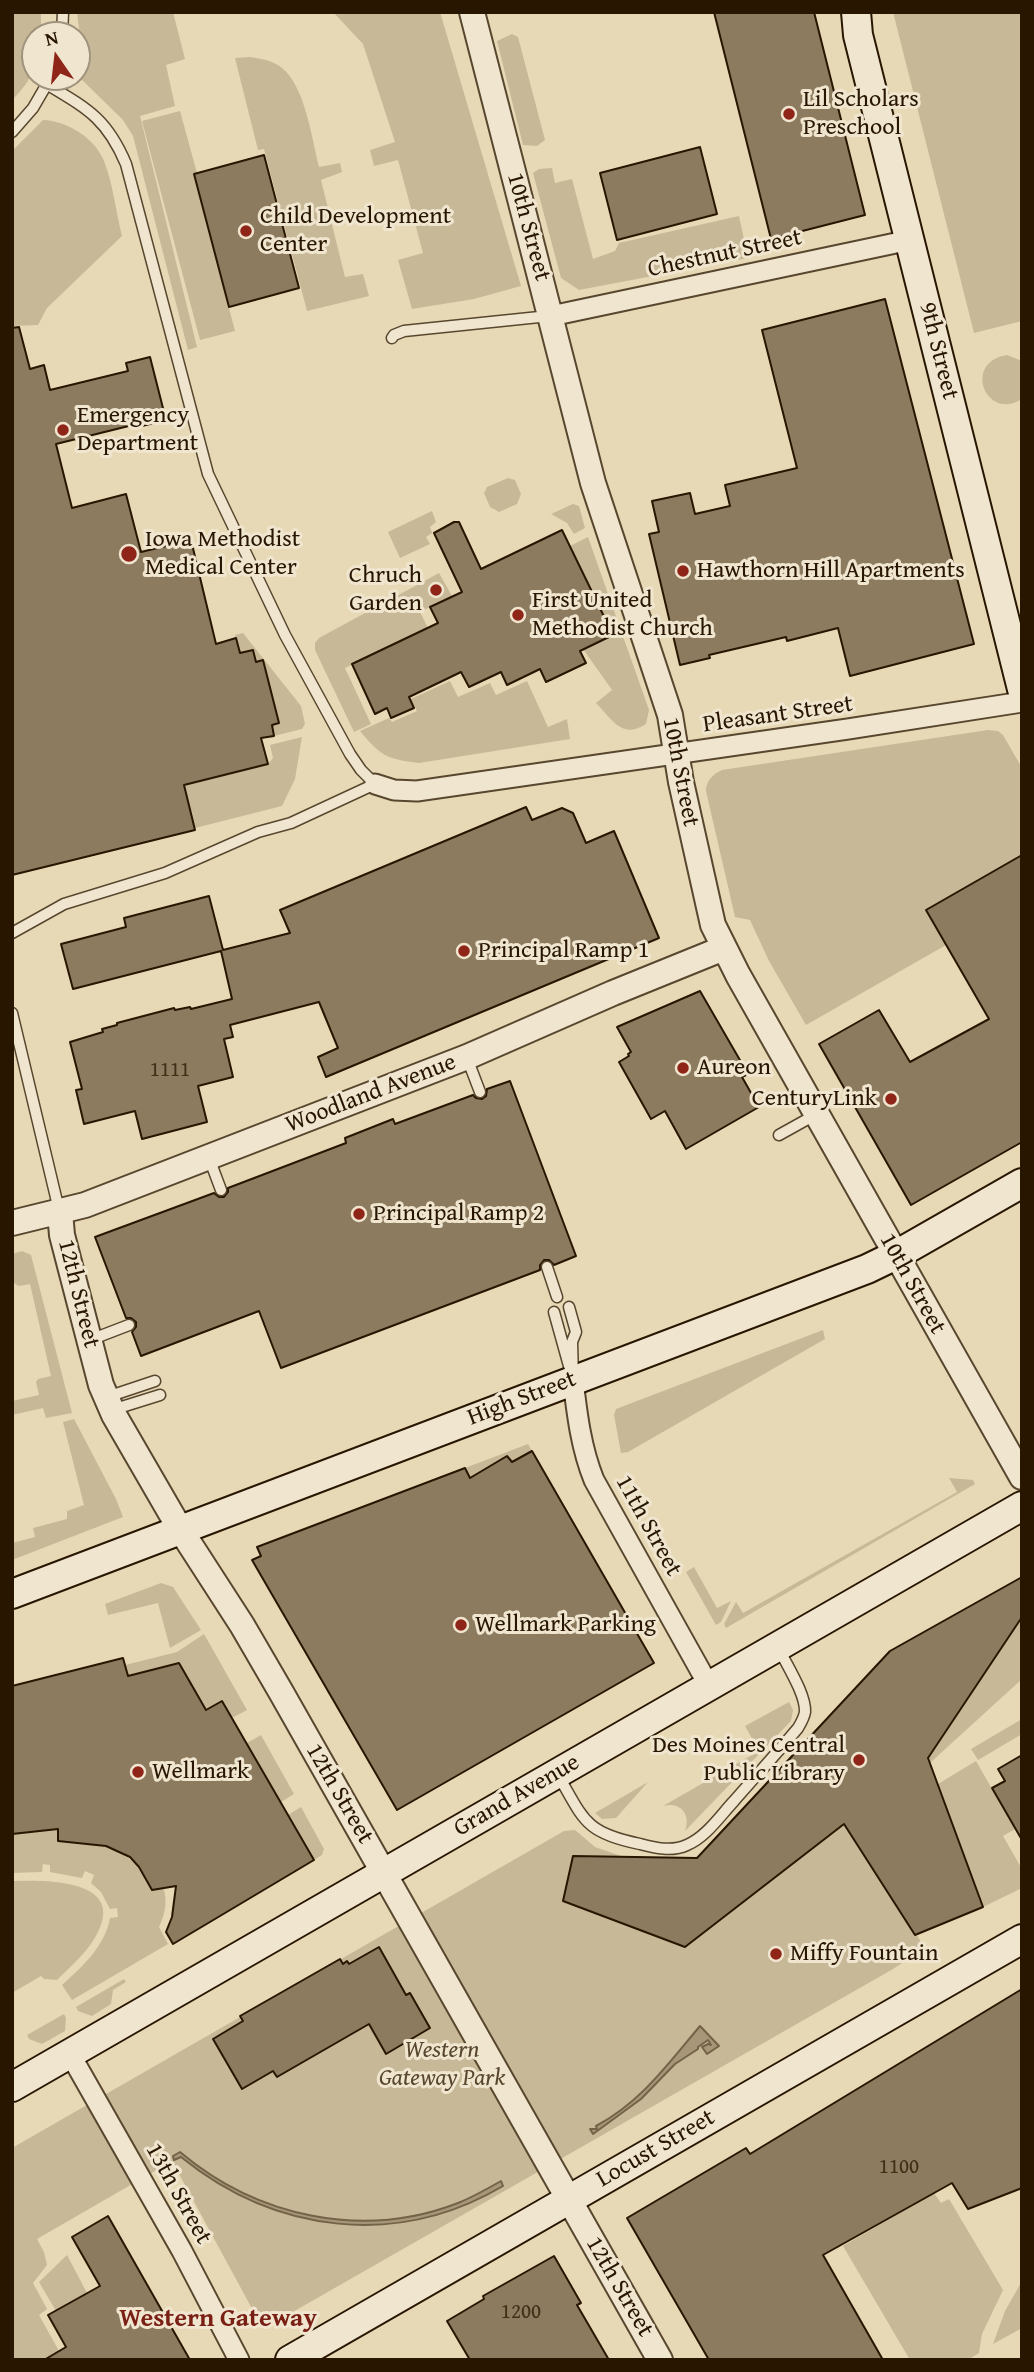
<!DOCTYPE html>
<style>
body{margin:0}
#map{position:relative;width:1034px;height:2372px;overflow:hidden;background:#e8d9b6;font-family:"Gentium Book Plus",serif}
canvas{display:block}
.frame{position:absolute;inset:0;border:14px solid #281601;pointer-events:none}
.north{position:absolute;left:21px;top:21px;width:70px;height:70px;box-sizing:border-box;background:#f0e6d0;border:2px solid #a0937d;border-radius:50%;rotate:346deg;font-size:19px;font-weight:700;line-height:28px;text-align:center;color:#281601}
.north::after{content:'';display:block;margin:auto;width:24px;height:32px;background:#8f2418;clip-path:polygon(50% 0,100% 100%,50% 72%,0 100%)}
</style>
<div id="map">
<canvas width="1034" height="2372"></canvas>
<div class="frame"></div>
<div class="north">N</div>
</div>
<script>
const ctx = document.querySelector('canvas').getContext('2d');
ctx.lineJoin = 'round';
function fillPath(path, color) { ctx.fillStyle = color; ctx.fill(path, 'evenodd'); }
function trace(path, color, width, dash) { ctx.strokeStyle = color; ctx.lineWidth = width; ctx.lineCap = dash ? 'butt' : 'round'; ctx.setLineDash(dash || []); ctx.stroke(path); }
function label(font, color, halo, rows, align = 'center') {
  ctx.font = font + ' "Gentium Book Plus",serif'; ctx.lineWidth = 6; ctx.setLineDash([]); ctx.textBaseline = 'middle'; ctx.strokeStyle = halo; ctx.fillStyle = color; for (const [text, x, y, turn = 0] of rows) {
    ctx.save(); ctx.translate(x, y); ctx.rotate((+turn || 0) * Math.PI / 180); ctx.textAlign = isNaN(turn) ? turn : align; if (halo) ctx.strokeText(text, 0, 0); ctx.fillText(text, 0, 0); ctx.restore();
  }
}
fillPath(new Path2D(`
 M12,12h29v23h-6c0,32 1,41 -23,65z
 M77,12h96l12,47 -19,6 9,41 -35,10 57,231 -9,3 -55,-214 -10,-16 -46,-45 2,-46z
 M333,12h107l81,274 -47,13 -62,10 -14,-49 25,-7 -25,-93 -24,6 -4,-16 25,-8 -32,-98z
 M893,12h129v309l-48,12z
 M512,34l6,3 27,103 -8,6 -14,-1 -26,-104z
 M250,57c12,2 22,3 32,11 23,18 30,71 37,99l21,-4 2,9 -21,8 24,97 18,-3 6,22 -62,15 -43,-162 -6,1 -23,-92z
 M180,111l17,62 -3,2 41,156 -35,9 -58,-219z
 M43,120c24,1 52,18 61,41 9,23 12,51 18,75l-75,72 -9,17 -26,1v-175z
 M552,168l3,15 17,-4 21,80 22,-8 4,-8 120,-27 9,42 -169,32 -18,-12 -28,-105 6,-4z
 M1007,355l15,6v38c-36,23 -60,-37 -15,-44z
 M508,478l7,2 6,14 -4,10 -18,8 -9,-5 -6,-14 3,-6z
 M573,504l6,2 6,22 -11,6 -7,-11 -16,-9z
 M432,511l4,11 -6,5 2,6 -6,4 4,7 -30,14 -12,-26z
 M588,537l61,173 -3,14c-24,16 -34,-5 -50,-21l16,-13 -29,-41 30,-14 -43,-89z
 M439,573l13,23 -32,16 8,16 -83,40 26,56 -17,8 -39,-82v-7l4,-5z
 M243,633l58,73 4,18 -3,5 -28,7 -2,-11 7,-2 -16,-63 -7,2 -16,-9 -5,-18z
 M450,681l8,16 32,-14 6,12 31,-14 21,46 19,-8 3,20 -151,24c-33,-4 -38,-7 -59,-32l29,-13 3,4 25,-11 -6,-12z
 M988,730l10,1 5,4 19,33v87l-96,55 20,35 -140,80 -37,-64 -19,-41 -15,-3 -29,-126c0,-10 7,-17 16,-21z
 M302,737l-7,42 -13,27 -87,22 -11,-43 84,-21 5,-6 -3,-13z
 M22,1251l9,4 41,158 -26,5 -3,-10 -31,7v-14l27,-6 -3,-13 2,-3 13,-3 -21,-92 -11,2 -7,-4v-28z
 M823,1330l2,9 -197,113 -7,1 -7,-38 2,-6z
 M74,1419l42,80 7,18 -111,43v-17l23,-6 -2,-9 34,-9v-8l17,-6 -21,-83z
 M528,1444l4,7 -20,11 -5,-6 -37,22 -5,-10z
 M949,1478l24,2 2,4 -249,144 -2,-4 12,-22 7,11 214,-121z
 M694,1567l23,41 14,-7 -10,21 -5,3 -30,-53z
 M161,1583l12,4 28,43 -31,18 -12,-45 -50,12 -3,-11z
 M1022,1617v62l-92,84 -1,-5z
 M204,1634l43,76 -15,8 -10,-17 -16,9 -27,-47 -51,13 -3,-11 52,-13z
 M789,1702l4,8 -2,11 -106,110c6,-16 -4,-30 -22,-25l96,-55 -14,-25z
 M1022,1719v15l-44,26 -7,-11z
 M261,1735l33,59 -13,8 -34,-59z
 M976,1761l39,68 -12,7 19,33v19l-39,19 -45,-123z
 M648,1782l-32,36 -14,1 -7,-6z
 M301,1807l23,42 -2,6 -8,5 -26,-45z
 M844,1824l81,124 -32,21 -630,360 -91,-168 -135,78 7,13 3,13 -14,18 14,26 -8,6 25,45h-52v-212l552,-317 11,-1 20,17 29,10h-51l-9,44 120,46z
 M44,1830h14v11c42,0 76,6 93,49l12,-3c5,12 2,28 -4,40l9,17 -96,56 -10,-15c21,-19 43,-39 48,-67l8,-1 -1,-9 -7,1 -9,-17 -10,-9 3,-8 -9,-4 -3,7 -32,-6v-7l-7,-1 -1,8 -30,1v-39z
 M12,1881c31,-1 115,-3 85,53 -9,18 -26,32 -40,46l-13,-1 -3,-3 -29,17z
 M124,1979l2,3 -13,8 -2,14 -19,12 -14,-5 -2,-4z
 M64,2014l2,4 -1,13 -23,13 -13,-5 -2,-4z
 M934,2193l7,10 8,-4 54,91 -21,44 -3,19 -11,7h-58l-67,-114z
 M67,2255l20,38 -31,18 -17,-29z
 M1022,2281v47l-29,16 12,-33z`), '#c7b897');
const water = new Path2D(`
 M700,2026l19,20 -12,8 -5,-7 6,-3 3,1 -3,-5 -10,7v2l-23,15 -34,35 -48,35 -3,-5h7l-1,-3c45,-24 72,-62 104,-100z
 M180,2152c77,65 183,88 278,51 15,-6 29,-14 43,-22l2,5c-105,62 -227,48 -322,-29l-7,3 -1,-4z`);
fillPath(water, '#a79778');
trace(water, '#746348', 2);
const building = new Path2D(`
 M714,12h100l51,203 -94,24z
 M700,147l17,67 -100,26 -17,-67z
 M264,155l35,133 -70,19 -35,-133z
 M885,299l89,345 -124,32 -12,-48 -51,13 -1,-4 -77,18 1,3 -30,7 -31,-131 10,-2 -7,-31 38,-8 5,21 35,-8 -5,-21 72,-17 -35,-138z
 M19,327l11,42 14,-4 6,25 78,-19 -2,-8 24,-6 16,63 -24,6 -1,-3 -85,21 16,64 54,-14 15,58 50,-12 25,104 20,-6 4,15 13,-3 3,12 7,-2 16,63 -7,2 2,11 -13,2 7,26 -84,21 11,45 -183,45v-547z
 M454,522h5l22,47 81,-39 51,105 -33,16 6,12 -40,19 -6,-13 -33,16 -6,-13 -32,15 -8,-15 -52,25 5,11 -23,10 -4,-10 -12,6 -23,-50 86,-41 -8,-16 32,-15 -28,-59z
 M526,807l6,13 30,-12 11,5 13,30 28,-12 45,107 -333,139 -8,-20 20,-9 -19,-46 -89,23 3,12 -9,2 9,38 -35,9 9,36 -65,17 -7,-28 -51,13 -8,-34 6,-1 -12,-47 33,-10 -1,-3 15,-4v-2l57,-15 1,2 15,-3 1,2 41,-10 -11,-48 -148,38 -12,-45 65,-17 -2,-9 85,-22 14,54 67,-17 -10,-23z
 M1022,855v287l-111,63 -92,-161 60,-34 31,52 79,-43 -63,-109z
 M700,991l48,83 -6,3 17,30 -73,42 -21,-38 -14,8 -32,-57 10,-6 -1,-2 3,-2 -14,-25z
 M510,1081l66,175 -22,9 -5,-5h-5l-4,5v5l-259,98 -22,-57 -118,45 -9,-24 4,-5v-5l-5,-4h-5l-31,-81 119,-44 5,4h5l4,-5v-4l118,-45 -1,-5 48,-19 2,5 78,-29 3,3 6,1 4,-3 1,-7z
 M532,1451l122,212 -257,147 -145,-250 9,-4 -4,-9 208,-79 5,10 37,-22 5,6z
 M1022,1577v40l-94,141 55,149 -68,28 -71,-111 -159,123 -122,-46 10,-45 124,2 193,-207z
 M123,1658l5,18 51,-13 27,47 16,-9 92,159 -141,84 -7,-12 6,-15 4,-31 -24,4 -13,-23 -9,-10 -24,-11 -48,-5v-12l-46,5v-148z
 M1022,1755v85l-30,-52 13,-7 -7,-12z
 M379,1947l27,48 4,-2 20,35 -44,26 -17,-30 -92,53 -4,-6 -31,18 -29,-50 30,-18 -3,-5 100,-57 3,5 4,-3 2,3z
 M1022,1989v199l-54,21 -16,-26 -129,72 60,105h-174l-82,-142 119,-70 4,6z
 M108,2216l82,144h-146l22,-13 -18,-32 52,-29 -28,-49z
 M554,2256l27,47 -4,2 32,55h-139l-23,-39 37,-22 -1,-3z`);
fillPath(building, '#8c7b5f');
trace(building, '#281601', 2);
const service = new Path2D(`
 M62,35l1,-23
 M12,132l21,-24 18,-31
 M392,338l2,-3 10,-4 145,-15
 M12,933l52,-29 101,-31 93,-41 33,-9 84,-39 -14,-14 -11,-16 -65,-119 -77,-161 -82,-310c-19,-45 -38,-55 -78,-79
 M12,1013l47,197
 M467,1058l13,34
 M779,1135l36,-20
 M209,1158l12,32
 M547,1267l10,30
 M569,1307l7,25 -4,10 1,37
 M554,1312l15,54
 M90,1340l39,-15
 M107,1397l48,-16
 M112,1410l48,-15
 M558,1775c26,45 27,58 82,69 15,4 32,8 47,1 19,-8 33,-29 47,-44 21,-24 43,-48 64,-73 3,-5 6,-10 7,-16 1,-18 -19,-48 -27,-65`);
const minor = new Path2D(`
 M551,316l359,-76
 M375,784l19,6 23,1 431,-62 174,-27
 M573,1380c4,34 8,68 21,100l115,206
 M70,2054l112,197 57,109`);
const tertiary = new Path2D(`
 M472,12l121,471 77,232 11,67 32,143 25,50 284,502
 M60,1212l2,23 39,150 13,30 66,114 62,96 39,67 379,668
 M12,1223l73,-18 382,-148 146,-64 111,-45`);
const secondary = new Path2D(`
 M856,12l2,23 164,654
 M12,1594l855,-325 29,-14 126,-72
 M12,2087l1010,-581
 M290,2360l732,-421`);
trace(service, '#58472e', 13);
trace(minor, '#58472e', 23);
trace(tertiary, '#58472e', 28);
trace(secondary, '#281601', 32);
trace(service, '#f0e6d0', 10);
trace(minor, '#f0e6d0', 19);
trace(tertiary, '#f0e6d0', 24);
trace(secondary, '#f0e6d0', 28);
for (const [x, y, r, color] of [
 [789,114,7,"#8f2418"],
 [246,231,7,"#8f2418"],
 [63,430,7,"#8f2418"],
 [129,554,9,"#8f2418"],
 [683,571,7,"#8f2418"],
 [436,590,7,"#8f2418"],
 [518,615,7,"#8f2418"],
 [464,951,7,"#8f2418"],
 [683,1068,7,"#8f2418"],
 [891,1099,7,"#8f2418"],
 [359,1214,7,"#8f2418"],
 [461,1625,7,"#8f2418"],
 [859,1760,7,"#8f2418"],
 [138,1772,7,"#8f2418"],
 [776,1954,7,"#8f2418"]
]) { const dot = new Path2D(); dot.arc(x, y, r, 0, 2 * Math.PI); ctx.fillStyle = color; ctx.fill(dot); trace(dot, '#f0e6d0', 2.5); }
label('21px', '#412f18', null, [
 ["1111",170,1071],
 ["1100",899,2168],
 ["1200",521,2313]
]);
label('24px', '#281601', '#f0e6d0', [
 ["Lil Scholars",803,100],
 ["Preschool",803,128],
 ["Child Development",260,217],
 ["Center",260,245],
 ["Emergency",77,416],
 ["Department",77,444],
 ["Iowa Methodist",145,540],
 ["Medical Center",145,568],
 ["Hawthorn Hill Apartments",697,571],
 ["Chruch",422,576,"right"],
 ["Garden",422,604,"right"],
 ["First United",532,601],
 ["Methodist Church",532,629],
 ["Principal Ramp 1",478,951],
 ["Aureon",697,1068],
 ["CenturyLink",877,1099,"right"],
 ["Principal Ramp 2",373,1214],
 ["Wellmark Parking",475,1625],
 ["Des Moines Central",845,1746,"right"],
 ["Public Library",845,1774,"right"],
 ["Wellmark",152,1772],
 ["Miffy Fountain",790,1954]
], 'left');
label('24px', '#281601', '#f0e6d0', [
 ["10th Street",528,227,75],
 ["Chestnut Street",725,254,-12],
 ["9th Street",938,351,76],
 ["Pleasant Street",778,715,-8],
 ["10th Street",680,772,79],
 ["Woodland Avenue",371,1094,-21],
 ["10th Street",912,1284,61],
 ["12th Street",78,1294,76],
 ["High Street",522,1399,-21],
 ["11th Street",648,1526,61],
 ["12th Street",339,1794,60],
 ["Grand Avenue",517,1796,-30],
 ["Locust Street",656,2149,-30],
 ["13th Street",178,2194,61],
 ["12th Street",619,2287,60]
]);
label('italic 24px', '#58472e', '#f0e6d0', [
 ["Western",442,2051],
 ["Gateway Park",442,2079]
]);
label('bold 26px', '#7a1f14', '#f0e6d0', [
 ["Western Gateway",218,2319]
]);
</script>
